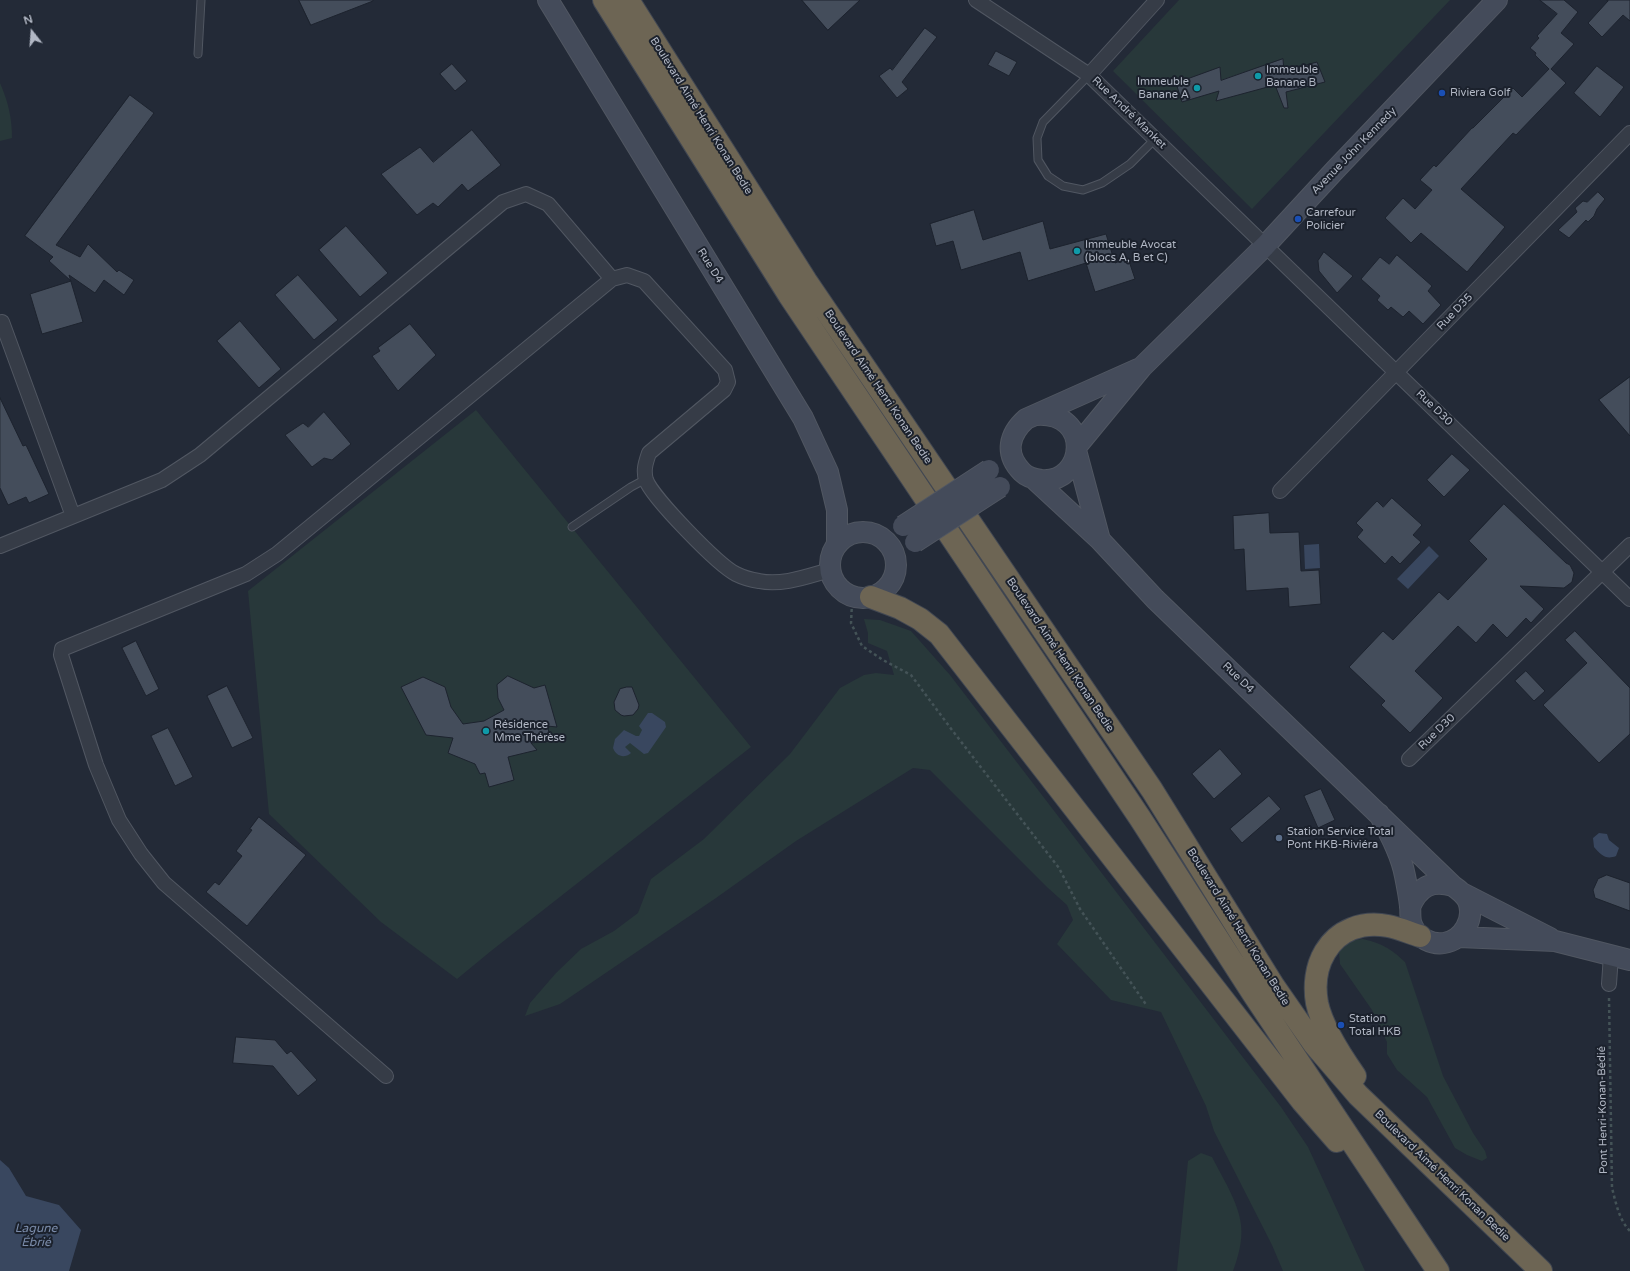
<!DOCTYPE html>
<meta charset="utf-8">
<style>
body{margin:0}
#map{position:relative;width:1630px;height:1271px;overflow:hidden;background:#232a37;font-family:"Varela Round",sans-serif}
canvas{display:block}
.north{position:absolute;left:12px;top:12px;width:40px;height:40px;-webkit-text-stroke:3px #1b212c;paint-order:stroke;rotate:343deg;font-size:11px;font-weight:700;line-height:16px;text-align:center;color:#b1b7c4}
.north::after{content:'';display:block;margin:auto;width:14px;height:18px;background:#b1b7c4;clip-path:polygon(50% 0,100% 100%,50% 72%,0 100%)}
</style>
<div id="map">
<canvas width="1630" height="1271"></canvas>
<div class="north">N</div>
</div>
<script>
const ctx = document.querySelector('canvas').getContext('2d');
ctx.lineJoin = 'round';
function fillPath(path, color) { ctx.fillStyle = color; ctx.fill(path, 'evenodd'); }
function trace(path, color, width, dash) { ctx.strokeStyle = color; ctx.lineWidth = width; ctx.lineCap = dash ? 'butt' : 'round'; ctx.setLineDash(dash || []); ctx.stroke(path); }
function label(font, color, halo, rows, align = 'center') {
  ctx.font = font + ' "Varela Round",sans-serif'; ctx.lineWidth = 4; ctx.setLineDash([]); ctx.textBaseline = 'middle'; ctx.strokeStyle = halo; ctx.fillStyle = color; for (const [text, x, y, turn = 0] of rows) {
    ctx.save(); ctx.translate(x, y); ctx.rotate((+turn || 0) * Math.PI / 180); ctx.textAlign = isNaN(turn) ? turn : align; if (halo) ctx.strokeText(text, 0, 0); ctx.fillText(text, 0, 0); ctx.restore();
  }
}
fillPath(new Path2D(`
 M1179,0h271l-198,209 -139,-138z
 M0,83c8,18 12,35 12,55l-12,3z
 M476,410l275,337 -260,204 -34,28 -76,-57 -112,-108 -21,-223z
 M864,619l16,1 31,11 39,44 331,432 27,40 57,124h-82l-11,-26 -58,-114 -8,-25 -45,-94 -50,-12 -54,-56 16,-24 -6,-15 -19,-17 -118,-118 -17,-2 -117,73 -80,57 -156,106 -35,12 5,-13 26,-30 25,-24 33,-18 24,-18 13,-34 53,-40 86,-85 50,-66 24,-13 12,-2 18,2 -7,-24 -19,-8v-10z
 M1363,939c20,5 27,9 42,23l38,114 30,57 12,18 2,7 -5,3 -15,-6 -12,-7 -28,-51 -30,-27 -10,-16v-12l-15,-32 -32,-46 -1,-12 10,-11z
 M1201,1153l11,4c10,20 27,46 29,68 2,16 -3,32 -8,46h-56l11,-110z`), '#28383a');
fillPath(new Path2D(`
 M1319,544l1,24 -15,1 -1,-24z
 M1429,546l10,10 -31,33 -11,-10z
 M648,713h4l13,9 1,5 -18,26 -4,1 -14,-11 -5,4 6,6c-7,6 -15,3 -18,-5l2,-9 9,-9 12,6h3l3,-6 -3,-4z
 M1599,833l8,1 2,6 10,8 -3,8c-10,4 -15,-1 -22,-9l-1,-9z
 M0,1160l9,8 17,28 33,9 22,25 -12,41h-69z`), '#39475f');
const building = new Path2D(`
 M299,0h74v1l-62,24z
 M802,0h58l-32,30z
 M1540,0h24l14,12 -17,21 13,11 -23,25 15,14 -50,52 -3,-2 -52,56 44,38 -38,45 -46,-39 -10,10 -26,-25 18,-20 12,11 17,-19 -12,-10 14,-15 2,2 36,-39h1l40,-40 9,9 27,-28 -14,-14 1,-2 -6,-5 9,-10 -2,-2 20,-22z
 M1607,0h23v21l-7,-6 -21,22 -14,-14 20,-22z
 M925,28l12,9 -35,45 6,7 -11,9 -18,-22 11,-8 2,2z
 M996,51l21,11 -8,14 -21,-11z
 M1283,59l1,12 33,-9 8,20 -39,10 2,16h-4l-9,-23 -59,16 3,-10 -37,11 -6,-19 44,-16 1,13z
 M452,64l15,17 -12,10 -15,-17z
 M1597,66l27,21 -24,30 -26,-24z
 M130,95l24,18 -98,132 24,12 8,-13 29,28 2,-2 15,10 -10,15 -20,-15 -9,13 -26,-18 14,47 -41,12 -12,-40 41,-13 -22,-20 4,-4 -28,-21z
 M472,130l29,35 -33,26 -6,-7 -24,23 -5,-4 -16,12 -36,-41 39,-27 13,15z
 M1598,192l7,7 -8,10 -3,7 -6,6 -2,-2 -17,18 -11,-8 19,-18 -2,-4 8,-7 4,1z
 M974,210l9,30 60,-19 7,28 56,-15 9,29 13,-5 7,21 -40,13 -9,-29 -58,18 -8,-29 -59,18 -8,-29 -17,5 -6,-22z
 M346,226l42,47 -28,24 -41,-47z
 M1324,252l29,24 -16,17 -18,-22 -1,-10z
 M1397,255l35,31 -4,5 13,14 -18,19 -14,-13 -6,6 -12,-10 -3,3 -11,-10 3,-4 -19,-17 19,-22 9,7z
 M298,275l40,45 -24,20 -39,-45z
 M240,321l41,48 -22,19 -42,-47z
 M410,324l26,31 -38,36 -26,-35 8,-5 -2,-3z
 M1630,377v59l-31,-36z
 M0,398l23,48 3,-1 23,49 -20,9 -3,-6 -18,8 -8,-17z
 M324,412l27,32 -19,16 -8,-2 -12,9 -27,-32 18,-12 5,4z
 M1452,454l18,16 -26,27 -17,-17z
 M1392,498l30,27 -9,10 8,7 -21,22 -8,-8 -7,8 -28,-27 6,-7 -7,-7 21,-22 6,6z
 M1504,504l62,59 4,2 4,8 -2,9 -8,6 -44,-2 24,23 -13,14 -5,-5 -19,20 -14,-14 -17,19 -18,-17 -43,45 28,27 -33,35 -29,-28 4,-4 -36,-34 34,-36 10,9 46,-48 9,8 39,-41 -18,-18z
 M1269,513l1,20 29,-1 2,39 18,-1 2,34 -32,3 -1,-19 -42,3 -2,-42 -10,1 -1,-34z
 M1575,631l55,57v46l-31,29 -56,-58 44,-42 -22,-23z
 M136,641l23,48 -13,7 -24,-48z
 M1526,671l19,20 -11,10 -19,-20z
 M508,676l26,12 11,-3 12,42 -10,-1 5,15 -21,2 6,7 -29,7 6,23 -25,7 -4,-14 -5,1 -5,-10 -27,-11 5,-15 -27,-3 -25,-48 22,-10 22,10 6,20 12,17 21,-3 20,-11 -6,-12 -1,-13z
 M227,686l26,52 -21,10 -25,-52z
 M627,687h5l7,18 -1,4 -5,6 -9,1 -3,-1 -6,-5 -1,-8 6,-13z
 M168,728l25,49 -18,9 -24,-50z
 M1220,749l22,25 -28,25 -22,-25z
 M1321,789l14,31 -17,8 -14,-32z
 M1269,796l12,13 -39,34 -12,-14z
 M259,817l47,38 -59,71 -41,-34 9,-10 4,3 23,-29 -6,-5 16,-21 -2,-1z
 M1607,875l23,8v28l-35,-13 -2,-8 5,-11z
 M236,1037l39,3 12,14 4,-3 26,29 -19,16 -25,-30 -40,-3z`);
fillPath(building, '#444d5b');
trace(building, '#1d232e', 1);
const lane = new Path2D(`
 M198,54l3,-54
 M1089,75l-46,47 -6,16 1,22 10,16 15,10 20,4 19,-7 28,-19 26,-26
 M572,527l59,-40 15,-8`);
const street = new Path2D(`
 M976,0l113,75 541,524
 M1089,75l68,-75
 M2,322l71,194
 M1280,491l350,-358
 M0,546l162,-66 38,-25 303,-253 23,-8 22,10 64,75
 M1409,759l221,-214
 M1609,984l2,-29
 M386,1076l-222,-193 -23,-29 -22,-34 -23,-55 -35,-110 1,-6 184,-75 31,-20 335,-275 15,-4 17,6 81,89 3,12 -4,8 -75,63c-3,9 -6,17 -3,27 6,17 72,85 90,94 6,3 16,6 23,7 23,5 49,-5 71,-11`);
const secondary = new Path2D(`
 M548,0l255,418 25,54 9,38v34
 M1036,415c57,-4 50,69 5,65 -7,-1 -14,-3 -19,-8 -18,-18 -13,-38 4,-53l112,-50
 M1077,446l65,-79 123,-121 71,-77 161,-169
 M1077,454l23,86
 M1034,479l66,61 55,59 298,287c6,4 12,9 15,15 7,18 -5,39 -24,42 -12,2 -26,-5 -31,-16 -4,-7 -2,-13 -3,-21 -1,-10 -3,-20 -5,-30 -4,-22 -16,-43 -26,-62
 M830 565a33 33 0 1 1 66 0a33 33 0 1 1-66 0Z
 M1462,893l88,45
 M1410,907c9,-21 22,-27 43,-21
 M1459,937l96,4 75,19`);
const highway = new Path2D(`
 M604,0l185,295 351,523 114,177 184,276
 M628,0l178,281 346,509 121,195 41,59 44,51 183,176
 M871,597l29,11 20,11 19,15 363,467 35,40
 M1355,1076c-14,-20 -33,-49 -38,-73 -3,-17 -1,-36 8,-51 13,-22 37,-31 63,-26 11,2 22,7 32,10`);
trace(lane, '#515762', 9);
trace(street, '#515762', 16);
trace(secondary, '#515762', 22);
trace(highway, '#414752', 24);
trace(new Path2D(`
 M852,603l-1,20 11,23 21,14 28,15 41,55 107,138 21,41 67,97
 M1609,998l3,190c4,15 7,32 18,43`), '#445357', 2.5, [3, 3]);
trace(lane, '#363c47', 7);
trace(street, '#363c47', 14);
trace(secondary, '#444b5a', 20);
trace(highway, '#6d6554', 22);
const secondaryBridge = new Path2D(`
 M903,526l86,-56
 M915,542l85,-55`);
trace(secondaryBridge, '#515762', 22, []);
trace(secondaryBridge, '#444b5a', 20);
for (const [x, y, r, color] of [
 [1258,76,4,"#0f9aa8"],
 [1197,88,4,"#0f9aa8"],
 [1442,93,4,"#1a4fb4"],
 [1298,219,4,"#1a4fb4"],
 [1077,251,4,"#0f9aa8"],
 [486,731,4,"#0f9aa8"],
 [1279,838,4,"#5c6f8a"],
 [1341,1025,4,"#1a4fb4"]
]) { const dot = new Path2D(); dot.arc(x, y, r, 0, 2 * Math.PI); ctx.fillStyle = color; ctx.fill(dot); trace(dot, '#1b212c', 1.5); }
label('11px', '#b1b7c4', '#1b212c', [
 ["Immeuble",1266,70],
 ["Banane B",1266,83],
 ["Immeuble",1189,82,"right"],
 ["Banane A",1189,95,"right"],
 ["Riviera Golf",1450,93],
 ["Carrefour",1306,213],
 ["Policier",1306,226],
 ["Immeuble Avocat",1085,245],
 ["(blocs A, B et C)",1085,258],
 ["Résidence",494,725],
 ["Mme Thérèse",494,738],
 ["Station Service Total",1287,832],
 ["Pont HKB-Riviéra",1287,845],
 ["Station",1349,1019],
 ["Total HKB",1349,1032]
], 'left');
label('11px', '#b1b7c4', '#1b212c', [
 ["Rue André Manket",1129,113,44],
 ["Boulevard Aimé Henri Konan Bedie",701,116,58],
 ["Avenue John Kennedy",1354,151,-46],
 ["Rue D4",710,266,58],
 ["Rue D35",1455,312,-46],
 ["Boulevard Aimé Henri Konan Bedie",878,387,56],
 ["Rue D30",1434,408,44],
 ["Boulevard Aimé Henri Konan Bedie",1060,655,56],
 ["Rue D4",1238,678,44],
 ["Rue D30",1437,732,-44],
 ["Boulevard Aimé Henri Konan Bedie",1238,927,58],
 ["Pont Henri-Konan-Bédié",1603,1110,-91],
 ["Boulevard Aimé Henri Konan Bedie",1442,1176,44]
]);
label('italic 12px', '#7b8caa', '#1b212c', [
 ["Lagune",36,1229],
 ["Ébrié",36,1243]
]);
</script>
